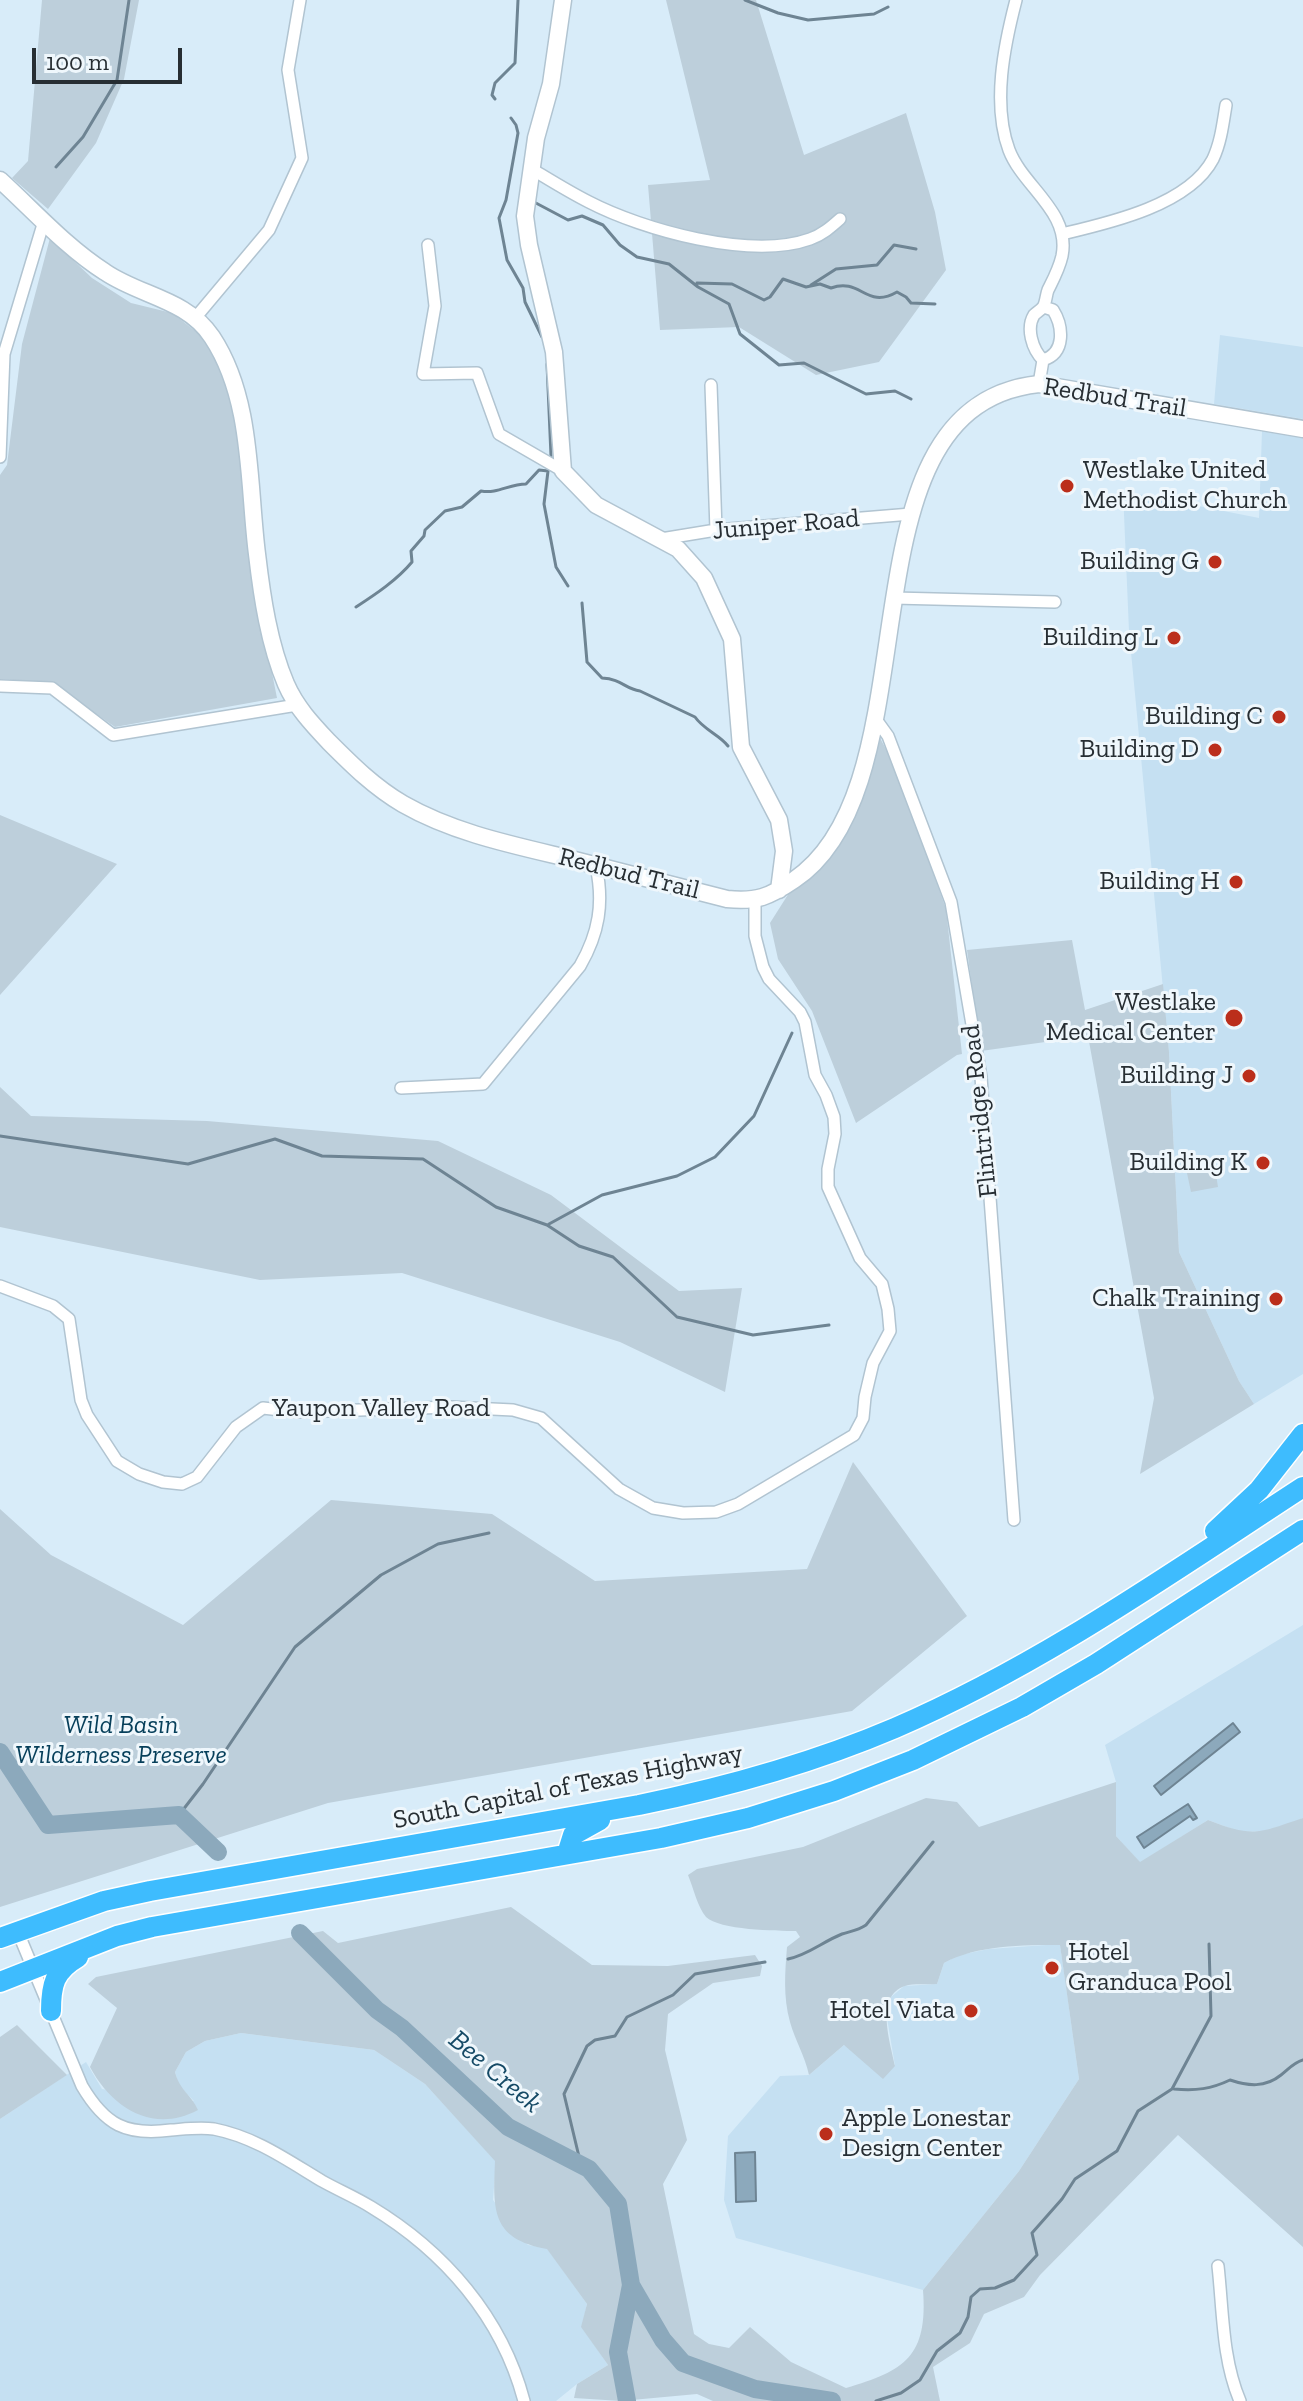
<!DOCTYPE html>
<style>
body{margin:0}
#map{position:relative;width:1303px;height:2401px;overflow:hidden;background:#d8ecf9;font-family:"Zilla Slab",serif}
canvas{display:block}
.scale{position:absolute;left:32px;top:48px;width:150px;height:36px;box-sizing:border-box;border:4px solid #272e33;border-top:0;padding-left:10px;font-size:24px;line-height:28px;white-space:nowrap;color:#272e33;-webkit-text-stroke:6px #eff7fc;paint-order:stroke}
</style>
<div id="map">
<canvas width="1303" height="2401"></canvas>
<div class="scale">100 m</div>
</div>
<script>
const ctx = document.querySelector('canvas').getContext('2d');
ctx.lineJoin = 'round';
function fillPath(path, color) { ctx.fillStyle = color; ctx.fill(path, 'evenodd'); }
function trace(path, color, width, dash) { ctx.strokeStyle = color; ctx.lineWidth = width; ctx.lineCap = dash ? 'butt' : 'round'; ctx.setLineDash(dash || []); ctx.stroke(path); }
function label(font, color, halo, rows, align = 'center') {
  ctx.font = font + ' "Zilla Slab",serif'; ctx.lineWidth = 6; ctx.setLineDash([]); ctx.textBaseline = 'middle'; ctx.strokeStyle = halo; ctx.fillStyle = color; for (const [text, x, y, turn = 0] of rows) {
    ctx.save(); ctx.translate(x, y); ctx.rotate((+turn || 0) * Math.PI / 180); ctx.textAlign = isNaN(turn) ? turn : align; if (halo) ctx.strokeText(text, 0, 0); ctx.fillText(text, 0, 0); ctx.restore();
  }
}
fillPath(new Path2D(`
 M1220,335l83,12v72l-89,-15z
 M1262,431l41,7v936l-49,30 -15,-23 -60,-129 -10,-200 -40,-421 -6,-140 136,27z
 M1303,1625v193l-31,13 -32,1 -32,-12 -68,43 -24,-27v-54l-11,-37z
 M1060,1944l19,135 -60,92 -96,119 -187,-52 -12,-38 4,-64 52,-60 29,-1 35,-30 51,21 -9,-54 5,-15 13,-11 33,-2 7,-21 15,-8 30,-6z
 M241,2033l133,17 51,34 71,77 -3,39 35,45 19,3 40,56 -5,23 26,38 -31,19 -21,17h-556v-282l86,-57 16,27 92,12 -15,-15 -4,-14 11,-20 19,-11z`), '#c5e0f2');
fillPath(new Path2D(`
 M42,0h97l-15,79 -28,64 -48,66 -36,-31 16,-17z
 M666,0h90l48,155 102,-42 29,99 11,58 -67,92 -63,13 -77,-48 -79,3 -12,-145 62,-5z
 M50,238l42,40 39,25 41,10 31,24 17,27 18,58 15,155 24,121 -162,29 -63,-44 -52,-4v-204l7,-10 15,-121z
 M880,738l16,30 50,141 16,145 -5,1 -101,68 -44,-112 -34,-52 -8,-36 19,-30 40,-37 18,-30 27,-83z
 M0,815l117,49 -117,131z
 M1072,940l13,70 78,-26 6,68 10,200 60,129 15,23 -114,70 14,-76 -66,-362 -107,15 -14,-101z
 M0,1087l31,29 176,5 231,20 113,54 128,96 63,-3 -17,104 -105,-50 -218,-69 -142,7 -260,-53z
 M1215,1168l3,19 -27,5 -4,-19z
 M853,1462l114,154 -115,95 -524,92 -328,104v-398l51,46 132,70 148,-125 161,14 103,67 212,-12z
 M1116,1782v54l24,26 68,-42c46,18 50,13 95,-2v429l-125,-112 -138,140 -16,22 -40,17 -14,29 -37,24 7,34h-227l-16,-7 -76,7 -47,-3 3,-14 31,-19 -27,-38 6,-23 -40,-55c-56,-10 -54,-39 -52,-88l-70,-77 -51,-34 -133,-17 -36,8 -19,11 -11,20c5,19 16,22 23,38 -45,24 -86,-2 -108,-43l27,-59 -29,-24 8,-7 227,-46 15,12 173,-36 81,58 76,1 87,-11 7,11 -2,10 -47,7 -45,31 -3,36 22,90 -24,44 31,150 15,10 20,4 21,-21 41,35 55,26c59,-17 82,-32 77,-98l96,-119 60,-92 -19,-134c-37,0 -83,0 -116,18l-7,21c-10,1 -23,-1 -32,2 -31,10 -14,58 -10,80l-12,13 -39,-34 -35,30c-4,-19 -14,-35 -19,-53 -7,-26 -5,-49 -3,-75l13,-10 -4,-6c-19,0 -77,-1 -90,-14 -8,-9 -13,-30 -18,-42l9,-6 106,-22 123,-49 31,4 22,25z
 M17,2025l50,50 -67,44v-82z`), '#bdcfdb');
const water = new Path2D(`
 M1233,1723l7,9 -79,63 -7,-9z
 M1188,1804l9,14 -4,2 -3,-4 -46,32 -7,-11z
 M755,2152l1,49 -20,1 -1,-49z`);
fillPath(water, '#8ca9bc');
trace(water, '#6e8493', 2);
trace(new Path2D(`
 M745,0l33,13 30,7 66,-6 14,-7
 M495,99l-3,-4 3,-12 20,-20 3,-63
 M511,118l5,7 2,8 -12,67 -7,18 8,42 16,28 2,14 17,35
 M56,167l27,-30 34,-57 12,-80
 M534,202l34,18 14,-4 21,9 17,20 17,12 32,7 29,23 31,17 11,30 39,31 25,-2 62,31 29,-3 16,8
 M697,283l35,1 32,16 6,-3 13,-18 23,8 14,-3 11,4c30,-11 35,22 66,4l9,5 5,6 24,1
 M811,285l25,-16 41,-4 17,-20 22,4
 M547,364l4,92
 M582,603l5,59 15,16c20,1 23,11 38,13l55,26c9,13 25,18 33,29
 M356,607c20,-13 41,-27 56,-45l-1,-11 13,-15 1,-6 20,-19 17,-4 19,-16c17,3 28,-7 45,-7l13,-14 9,1 -4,33 12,63 12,19
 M0,1136l188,28 87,-25 47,17 101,3 73,48 51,18 32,21 34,11 64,60 76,18 76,-10
 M549,1224l53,-29 75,-19 38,-19 39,-41 38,-83
 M179,1815l24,-31 92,-137 86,-72 57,-31 51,-11
 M788,1959c20,-4 34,-17 54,-25 9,-3 15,-3 24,-9l67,-83
 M1174,2089c22,2 37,0 56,-9 18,6 35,8 51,-5 8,-6 12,-12 22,-15
 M581,2165l-17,-71 23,-48 8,-6 20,-4 12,-19 46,-22 22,-21 70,-12
 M829,2399l7,2
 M876,2401l25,-8 19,-13 17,-29 23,-18 8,-16 3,-20 9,-8 15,-1 19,-8 23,-25 -5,-22 30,-34 13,-20 42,-28 21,-40 34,-22 39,-73 -2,-72`), '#6e8493', 3);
trace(new Path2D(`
 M0,1752l48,73 131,-10 39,37
 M300,1933l77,77 25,18 106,99 81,42 29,35 13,81 -13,67 9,49
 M631,2285l32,55 20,23 72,26 77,12`), '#8ca9bc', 18);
const street = new Path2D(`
 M1016,0c-12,46 -24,104 -7,150 14,37 62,62 53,106 -3,13 -8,22 -14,34 -2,5 -2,13 -5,17 -2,3 -6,5 -9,8 -8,13 -2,34 9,45l-4,24
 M530,168c20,12 39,24 59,34 54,28 162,58 221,37 12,-4 21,-12 30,-20
 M1062,234c47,-11 127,-29 151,-75 8,-17 10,-36 13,-54
 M428,245l7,61 -12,68 54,-1 22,61 64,37
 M196,317l73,-87 33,-72 -14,-88 12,-70
 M1043,360c23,-7 20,-34 10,-50l-9,-3
 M711,385l5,145
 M0,457l4,-103 40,-133
 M661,539l55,-9 195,-16
 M894,598l161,4
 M0,686l52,2 61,47 184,-30
 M875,718l13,18 63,166 30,175 33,443
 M401,1088l82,-4 97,-118c19,-33 24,-63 16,-100
 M0,1286l53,20 16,13 12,81 6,15 30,46 22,13 24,8 19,2 15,-7 39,-50 27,-19 35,4 153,-5 62,3 28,8 78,71 34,19 30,5 33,-1 22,-8 116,-69 9,-17 2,-21 8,-34 17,-32 -2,-22 -6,-25 -22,-26 -32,-71v-18l7,-35 -1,-17 -8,-22 -11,-20 -10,-53 -5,-10 -31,-33 -6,-12 -8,-31v-35
 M17,1930l65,156c23,39 44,50 89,44 14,-1 29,-3 43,-1 41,8 73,31 108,52 16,9 33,16 49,26 73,44 131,110 153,194
 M1218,2266c5,44 4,93 22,135`);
const secondary = new Path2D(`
 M563,0l-12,84 -15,54 -11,78 4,29 25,107 9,119 33,34 82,44 26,29 28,61 9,108 38,73 5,31 -5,39
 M0,180c34,31 66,67 105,92 35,24 82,27 107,65 41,62 36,146 45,217 5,43 12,90 29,130 10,23 26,40 43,58 23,23 45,45 74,62 49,28 105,40 160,53 55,14 110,28 164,42 30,3 42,-2 67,-19 146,-98 37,-474 245,-496l264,45`);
const highway = new Path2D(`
 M1215,1531l44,-41 44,-56
 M567,1854l6,-19 27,-15
 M0,1938l104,-37 46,-10 489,-86c88,-18 174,-42 256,-77 146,-63 276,-155 408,-241
 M0,1982l117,-46 35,-9 509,-89 87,-20 86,-27 79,-31 109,-53 74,-43 207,-134
 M51,2011c0,-26 3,-40 27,-54`);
trace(street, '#b1c4d1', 14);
trace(secondary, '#b1c4d1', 19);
trace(highway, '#fff', 23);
trace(street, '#fff', 11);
trace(secondary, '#fff', 16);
trace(highway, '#3ebcfe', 20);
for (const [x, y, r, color] of [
 [1067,486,8,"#bb2e1b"],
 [1215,562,8,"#bb2e1b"],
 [1174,638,8,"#bb2e1b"],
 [1279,717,8,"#bb2e1b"],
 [1215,750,8,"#bb2e1b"],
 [1236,882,8,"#bb2e1b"],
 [1234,1018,10,"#bb2e1b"],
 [1249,1076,8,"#bb2e1b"],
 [1263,1163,8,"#bb2e1b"],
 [1276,1299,8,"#bb2e1b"],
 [1052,1968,8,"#bb2e1b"],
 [971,2011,8,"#bb2e1b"],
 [826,2134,8,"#bb2e1b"]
]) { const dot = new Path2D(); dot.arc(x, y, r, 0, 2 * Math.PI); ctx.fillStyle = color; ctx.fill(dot); trace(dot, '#eff7fc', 3); }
label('26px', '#272e33', '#eff7fc', [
 ["Redbud Trail",1115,398,9],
 ["Juniper Road",786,525,-5],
 ["Redbud Trail",629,874,14],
 ["Flintridge Road",980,1111,-96],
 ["Yaupon Valley Road",381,1409],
 ["South Capital of Texas Highway",568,1787,-11]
]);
label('26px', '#272e33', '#eff7fc', [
 ["Westlake United",1083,471,"left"],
 ["Methodist Church",1083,501,"left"],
 ["Building G",1199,562],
 ["Building L",1158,638],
 ["Building C",1263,717],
 ["Building D",1199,750],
 ["Building H",1220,882],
 ["Westlake",1216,1003],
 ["Medical Center",1216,1033],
 ["Building J",1233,1076],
 ["Building K",1247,1163],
 ["Chalk Training",1260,1299],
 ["Hotel",1068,1953,"left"],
 ["Granduca Pool",1068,1983,"left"],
 ["Hotel Viata",955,2011],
 ["Apple Lonestar",842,2119,"left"],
 ["Design Center",842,2149,"left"]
], 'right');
label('italic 26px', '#063f5a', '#eff7fc', [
 ["Wild Basin",121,1726],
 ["Wilderness Preserve",121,1756]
]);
label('italic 28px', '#154a66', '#eff7fc', [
 ["Bee Creek",495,2072,40]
]);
</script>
